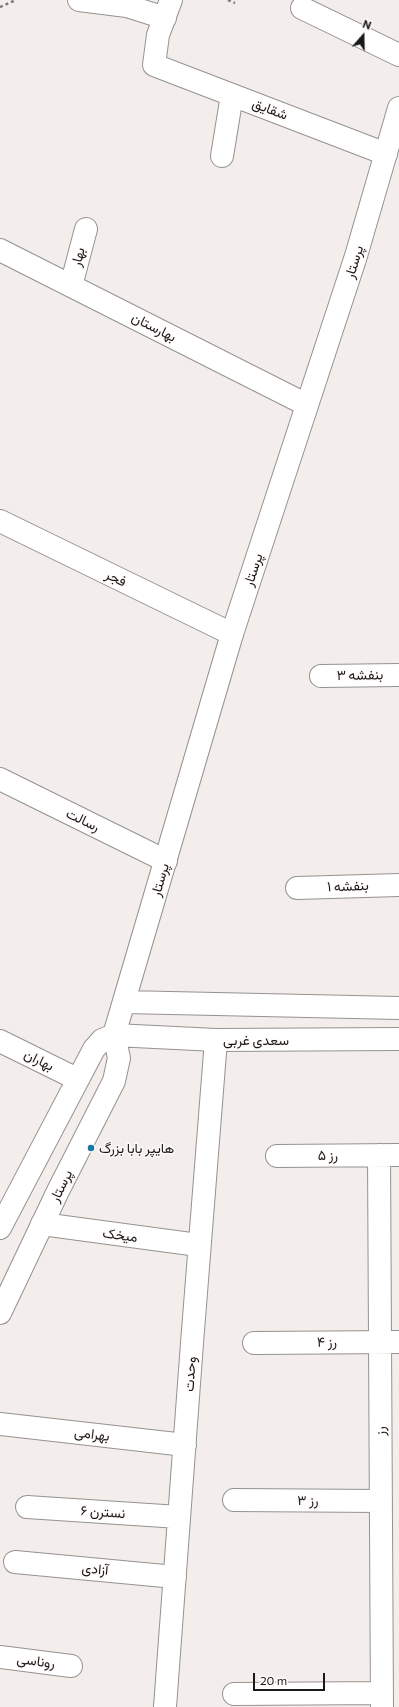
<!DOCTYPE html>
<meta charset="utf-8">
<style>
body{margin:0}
#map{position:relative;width:399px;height:1707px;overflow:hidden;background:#f3eeeb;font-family:Commissioner,sans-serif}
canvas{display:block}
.north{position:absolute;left:343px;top:16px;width:40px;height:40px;-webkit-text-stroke:3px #fffbfa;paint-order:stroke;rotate:20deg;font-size:11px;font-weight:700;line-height:16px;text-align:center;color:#1b1918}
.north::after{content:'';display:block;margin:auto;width:14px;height:18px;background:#1b1918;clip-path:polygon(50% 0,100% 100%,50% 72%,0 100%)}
.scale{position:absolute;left:253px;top:1673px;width:72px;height:18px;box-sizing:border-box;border:2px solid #1b1918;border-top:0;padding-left:5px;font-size:12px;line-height:14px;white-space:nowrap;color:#1b1918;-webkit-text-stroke:3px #fffbfa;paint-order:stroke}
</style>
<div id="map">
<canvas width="399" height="1707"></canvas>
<div class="north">N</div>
<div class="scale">20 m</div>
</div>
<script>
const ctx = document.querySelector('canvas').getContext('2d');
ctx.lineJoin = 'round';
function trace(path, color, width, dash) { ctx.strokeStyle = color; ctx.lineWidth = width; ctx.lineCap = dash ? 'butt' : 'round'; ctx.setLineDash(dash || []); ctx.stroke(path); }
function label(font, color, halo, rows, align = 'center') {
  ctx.font = font + ' Commissioner,Vazirmatn,sans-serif'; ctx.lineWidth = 3; ctx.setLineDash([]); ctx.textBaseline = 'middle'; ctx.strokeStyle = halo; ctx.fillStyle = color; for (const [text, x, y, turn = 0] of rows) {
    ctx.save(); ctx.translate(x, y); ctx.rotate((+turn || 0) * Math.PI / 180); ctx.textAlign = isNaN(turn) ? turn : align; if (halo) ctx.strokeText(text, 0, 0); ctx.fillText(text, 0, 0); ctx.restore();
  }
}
const street = new Path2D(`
 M79,0l48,6 38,12
 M171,0l-13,35 -4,30 232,89
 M302,8l97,47
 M222,156l10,-61
 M0,250l307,155
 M71,286l15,-57
 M0,521l232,113
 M321,676l78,-1
 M0,779l166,82
 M297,888l102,-3
 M0,1041l77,38
 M379,1155l3,552
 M277,1156l122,-1
 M42,1224l156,21
 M254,1343l145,-1
 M0,1424l185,21
 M234,1500l147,1
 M27,1507l152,10
 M15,1562l160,15
 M0,1657l71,9
 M234,1694l148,-1
 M165,1707c17,-222 32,-445 51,-667`);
const secondary = new Path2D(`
 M124,1002l275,6
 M0,1228l94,-179 8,-9 12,-5 102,5 183,-1
 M0,1313l58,-122 56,-110 5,-23 -5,-23 118,-401 124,-378 43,-148`);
trace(street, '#96928f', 24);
trace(secondary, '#96928f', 24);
trace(new Path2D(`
 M228,0l7,3
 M0,7l16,-7`), '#7d7a78', 2.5, [3, 3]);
trace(street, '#fff', 22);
trace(secondary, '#fff', 22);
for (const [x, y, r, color] of [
 [91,1148,4,"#1478a4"]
]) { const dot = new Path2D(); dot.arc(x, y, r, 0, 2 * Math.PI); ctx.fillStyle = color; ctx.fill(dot); trace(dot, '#fffbfa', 1.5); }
label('14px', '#1b1918', '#fffbfa', [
 ["شقایق",270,109,21],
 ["بهار",78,257,-76],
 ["پرستار",354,262,-73],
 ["بهارستان",154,327,27],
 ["پرستار",253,570,-72],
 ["فجر",116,578,26],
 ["بنفشه ۳",360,675,-1],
 ["رسالت",83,820,26],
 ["پرستار",160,880,-74],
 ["بنفشه ۱",348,886,-2],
 ["سعدی غربی",256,1040],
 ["بهاران",39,1060,26],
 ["رز ۵",328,1155],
 ["پرستار",61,1186,-64],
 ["میخک",120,1235,8],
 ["رز ۴",327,1342,-1],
 ["وحدت",190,1374,-86],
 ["رز",380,1431,-90],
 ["بهرامی",92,1434,7],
 ["رز ۳",308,1500],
 ["نسترن ۶",103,1512,4],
 ["آزادی",95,1569,5],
 ["روناسی",36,1661,7]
]);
label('14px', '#1b1918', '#fffbfa', [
 ["هایپر بابا بزرگ",99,1148]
], 'left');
</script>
